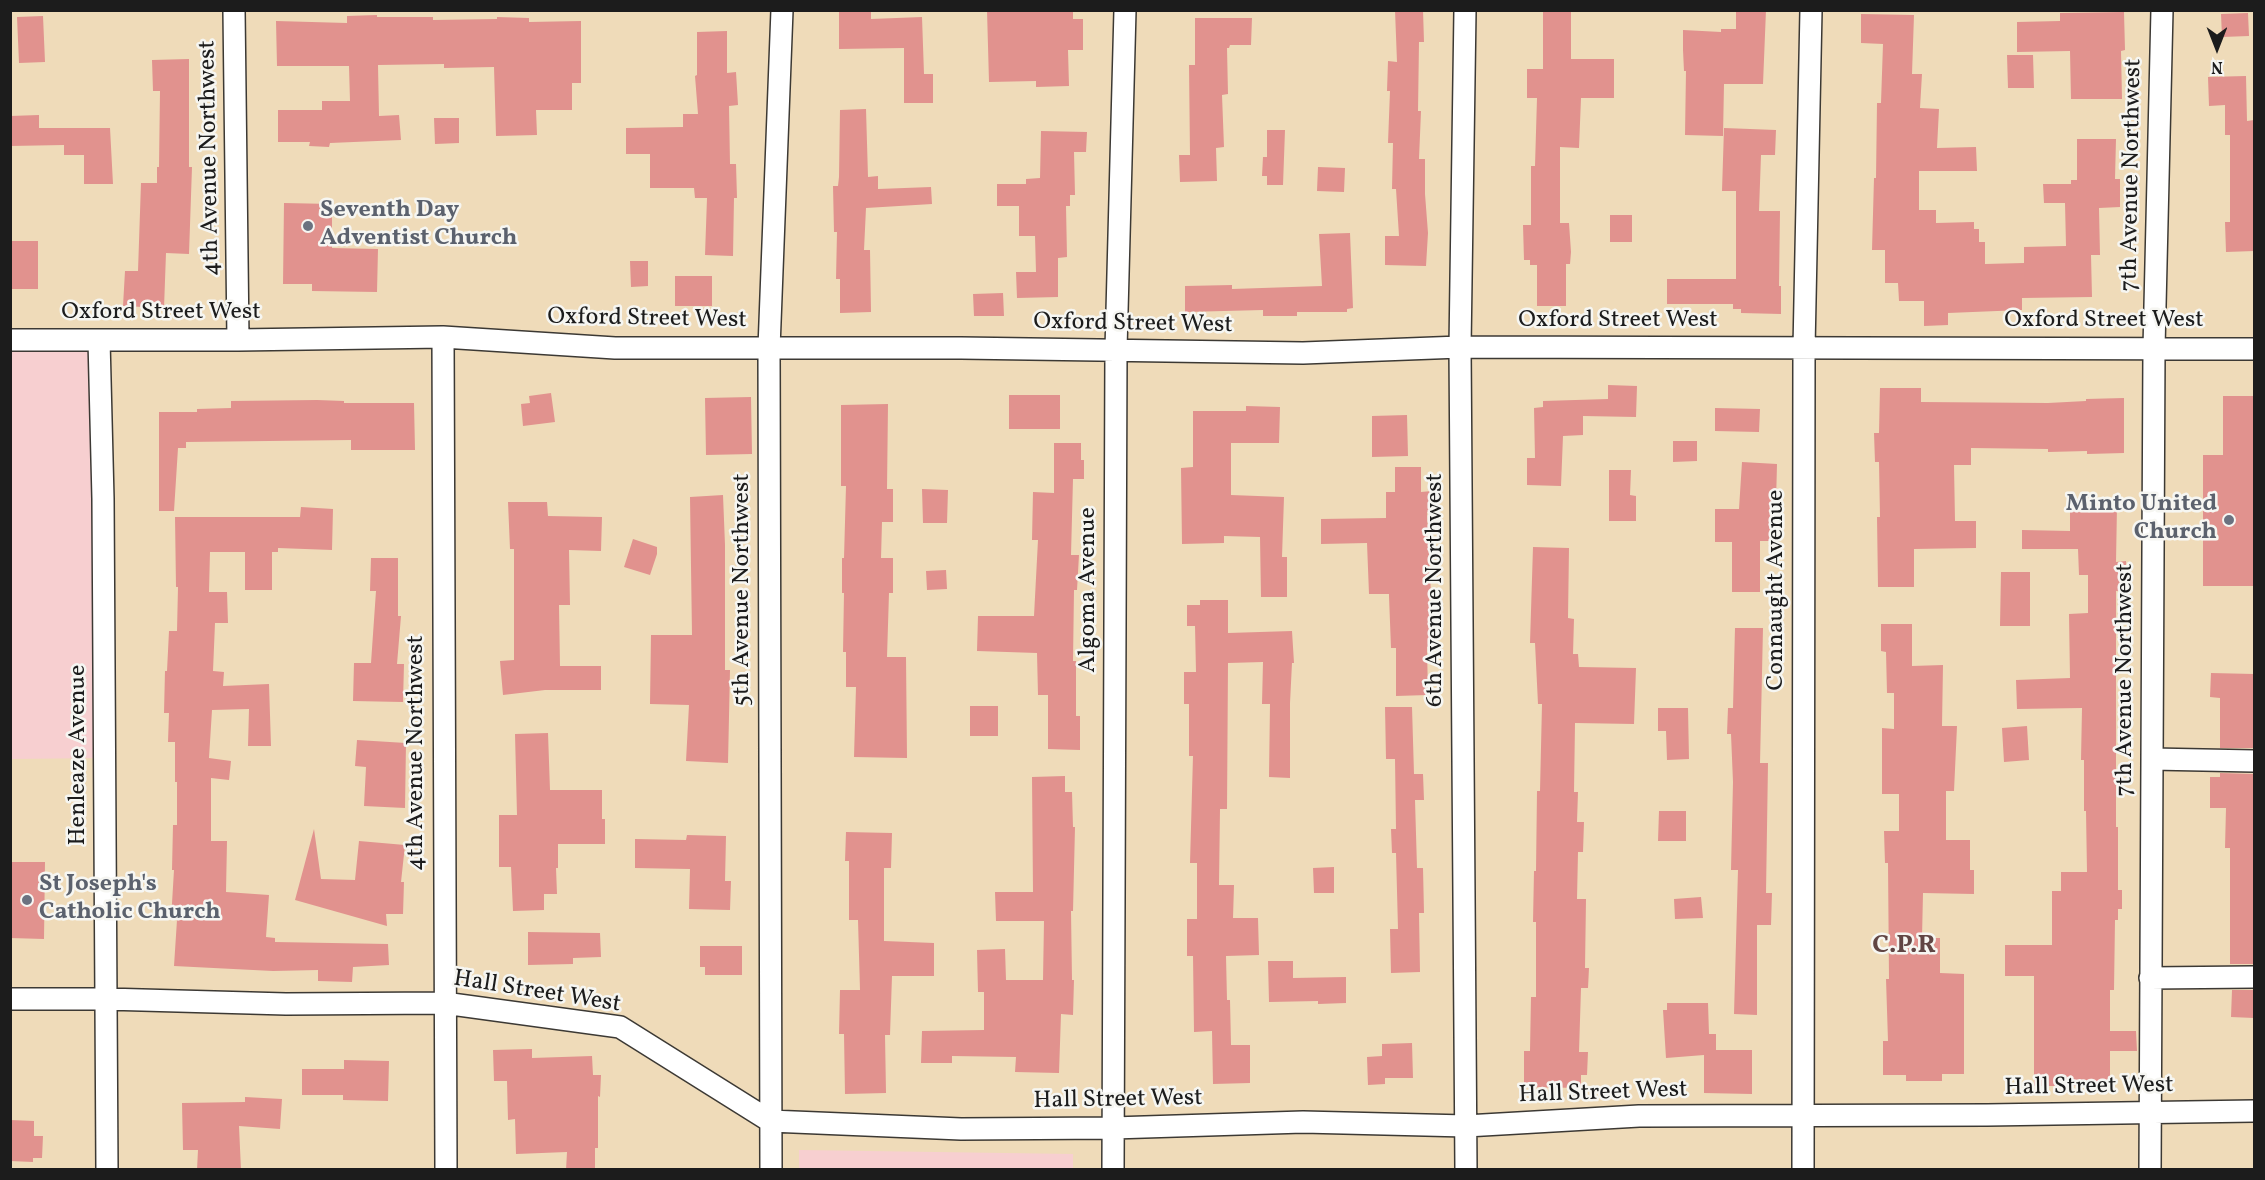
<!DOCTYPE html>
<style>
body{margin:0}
#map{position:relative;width:2265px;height:1180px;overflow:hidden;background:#efdbb9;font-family:Vollkorn,serif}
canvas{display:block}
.frame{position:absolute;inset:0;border:12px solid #1c1c1c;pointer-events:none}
.north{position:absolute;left:2187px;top:18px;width:60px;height:60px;-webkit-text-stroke:4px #f6f6f2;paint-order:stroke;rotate:180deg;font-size:16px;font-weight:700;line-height:24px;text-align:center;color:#1c1c1c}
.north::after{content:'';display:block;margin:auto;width:21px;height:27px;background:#1c1c1c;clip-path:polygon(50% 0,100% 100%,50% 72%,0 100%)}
</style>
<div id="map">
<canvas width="2265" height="1180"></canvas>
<div class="frame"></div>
<div class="north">N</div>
</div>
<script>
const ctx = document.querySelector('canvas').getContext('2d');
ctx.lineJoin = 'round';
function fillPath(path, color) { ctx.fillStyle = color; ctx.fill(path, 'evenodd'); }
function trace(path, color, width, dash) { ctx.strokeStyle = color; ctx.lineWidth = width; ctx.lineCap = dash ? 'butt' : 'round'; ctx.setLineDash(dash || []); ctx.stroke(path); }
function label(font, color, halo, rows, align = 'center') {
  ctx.font = font + ' Vollkorn,serif'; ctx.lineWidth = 5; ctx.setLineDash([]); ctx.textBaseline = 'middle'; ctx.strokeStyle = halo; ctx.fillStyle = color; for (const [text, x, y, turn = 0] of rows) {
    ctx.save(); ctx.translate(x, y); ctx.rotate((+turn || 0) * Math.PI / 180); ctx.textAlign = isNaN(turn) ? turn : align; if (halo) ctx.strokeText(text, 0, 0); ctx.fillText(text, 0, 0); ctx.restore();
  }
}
fillPath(new Path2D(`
 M10,340h89l6,418 -94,1z
 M799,1150l274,4v15h-274z`), '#f7cfd0');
fillPath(new Path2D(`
 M839,10h32v9l51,-2 2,57h9v29h-29v-55l-65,1z
 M987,10h86v9h10v31h-15l1,36 -33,1v-6l-47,1z
 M1395,10h28l1,32h-5l-1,69h3l-2,48h6v35l3,39 -2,33 -41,-1v-29h14l-3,-47h-4l1,-46h-5l2,-52h-3l1,-30 9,1z
 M1543,10h28v49h43v39h-33l-2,50 -19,-1v76h9l2,29 -1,12h-4v42h-29v-41h-7v-5h-6l-1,-35h8v-59h4l2,-68h-10v-29h16z
 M1736,10h30l-3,74h-39l-1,52 -38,-1 1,-64h-2l-1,-21v-20l38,2v-3h15z
 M2124,12l1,38 -4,1 1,48h-51l-1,-48 -53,1v-30l43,-1v-8z
 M2248,13l1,23 -27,1 -1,-23z
 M1861,14l53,1 -2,59h10l-2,34 19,1 -2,39 39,-1 1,24h-58v39h17v13l38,-1v7h5v13h6v22l39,-1v-16l42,-1 -1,-43h-21l-1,-19h28v-4h6v-41h39l-1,40h5v28l-21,1 1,47h-9l1,42 -70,1v12l-74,3v12l-24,1v-25h-25l-1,-18h-13v-33h-13l2,-72h2l1,-75h4l2,-59 -22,-1z
 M377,15v2h56v3l64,-1v-2l32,1v4l52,-1v62h-9v27h-36l1,25 -41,1 -2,-69 -50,1v-4l-66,1 1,51 20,-1 2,25 -71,3 -1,4 -20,-1 1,-4h-32v-32h44v-9h28l-1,-35h-72l-1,-45 71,2v-7z
 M43,16l2,46 -26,1 -2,-46z
 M1195,18h57l-1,27h-21l-1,3h-2l1,46 -6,1 2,52 -8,1 1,33 -37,1 -1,-27h11l-1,-90h6z
 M727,31v42l9,-1 2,33 -9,1 1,58h6l1,34h-3l-1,58 -28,-1 2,-57h-12l-1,-10h-44v-34h-24v-26l57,-1v-13h15l-3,-38 2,-1v-43z
 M2007,55h26l1,33h-26z
 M189,59v108h3l-3,87 -23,-1 -2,55 -41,-2 2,-35h13l3,-88h16v-16h2l1,-76h-7l-1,-31z
 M2246,76l1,45 7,-1v131l-28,1 -1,-30h5v-87h-5v-30l-16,1 -1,-29z
 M866,109l2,68 10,-1v13l53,-2 1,17 -66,4 -2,42h6l1,62 -31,1v-34h-4l1,-47h-3l-1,-46h5l1,-9 1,-67z
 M39,115v13h71l3,56h-29v-29h-20v-10l-54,1v-30z
 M434,118h25v25l-24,1z
 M1724,128l52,2 -1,25h-14l-2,56h21l-1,75h2v28l-40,-1v-4h-8v-5h-66v-25h69v-88h-14z
 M1267,130h18l-2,55h-16v-9h-5l1,-19h4z
 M1041,131l46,1 -1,20h-12l1,43h-5v11h-4l1,51 -9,1v39l-41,1 -1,-26h20l-1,-36h-16v-30h-22v-22h29v-5l14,-1z
 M1318,167l27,1 -1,24 -27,-1z
 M284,203l48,1v44l46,1 -1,43 -65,-1v-7h-29z
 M1610,215h22v27h-22z
 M1350,233l3,75 -6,1v3h-50v4h-34v-6l-78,2v-26l47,-1v4l90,-3 -3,-52z
 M10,241h28v48h-28z
 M630,261h18v25l-17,1z
 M675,276h37v30h-37z
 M1003,293l1,23h-30l-1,-22z
 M1608,385l29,1 -1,31 -53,-1v19l-20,1 -2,50 -34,-1v-27h8l-1,-50 9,-1v-6l65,-2z
 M1880,388h41v14l127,1 38,-2v-2l38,-1v55l-37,1v-3l-39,1v-3l-77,-1v17h-17l1,56h21v27l-62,1v38h-36l-1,-70h3l-1,-55h-4l-1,-29h5z
 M551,393l4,29 -32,4 -2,-22 9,-1 -1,-7z
 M1009,395h51v34h-51z
 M2223,396h31v190h-51v-131h20z
 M751,397l1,57 -46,1 -1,-57z
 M317,400l27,1v2h70l1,47h-64v-10l-165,2v6h-8l-4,63h-15v-99h38v-3l34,-1v-7z
 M888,404l-1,85h6v33h-11l-1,36h12v35h-4l-2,64h19l1,101 -53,-1 2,-70h-10v-35h-3l1,-59h-2v-35h2l2,-72h-5v-81z
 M1246,406l34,1 -1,36h-48v52l53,2 -2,60h5v40h-26l-1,-60 -36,-1v7l-42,1 -1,-76 12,-1v-56h53z
 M1715,408l45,1 -1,23 -44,-1z
 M1407,415l1,41 -36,1v-41z
 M1673,441h24v20l-24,1z
 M1054,443h27v17h3v19h-11l-2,76h8l-2,35h-3l-1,71h3v55h4v34l-32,-1v-54h-10l-1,-42 -60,-2 1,-35h56l4,-76h-6l1,-48 21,1z
 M1742,462l35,2 -2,77h-15v51h-28v-50h-17v-33h24z
 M1395,467h26v25l11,-1 1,21h-6l4,83h-2l1,52h-3l1,48 -32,1v-48h-5l-2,-52v-2h-20l-2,-51 -46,1v-25l65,-1v-26h9z
 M1609,470h22l-1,25 6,1v25h-27z
 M922,489l26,1 -1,33h-24z
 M723,495l2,50v125h5l-2,93 -42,-2 3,-56 -39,-1 1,-69h41l-2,-138z
 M508,502h39l1,14 54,1 -1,34 -32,-1 1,55h-11l1,61h41v24h-56l-42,5 -3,-34 14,-1v-111h-4z
 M2070,506h47l-1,56 10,-1 1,29 -11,1v236h2v63h4v19h-4v11h-3l-1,70h-4v41h26l1,20h-27v35h-76v-110h-29v-31h47v-54h9v-19h26l-1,-61h-2v-51h-3l1,-52 -65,1 -1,-29 54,-2 -1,-64 19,-1v-38h-9l-1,-26h-56v-19l48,1z
 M301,507l32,2 -1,41 -54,-2v4h-6v38h-27v-38h-35l-1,40h18l1,31h-13l-2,48 11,1 -1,14 46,-2 2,62h-23l1,-37 -37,1 -3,48 22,3 -2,19 -18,-2v63h16l-1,51 43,3 -3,42 9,1v4l113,2 1,21 -36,2 -1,15 -34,-1v-11l-45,1 -99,-5 3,-46h-6l3,-50h-2l1,-45h4v-43h-2v-40h-7l1,-29h-5l1,-42h2l2,-40h8l1,-44h-2l-1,-70h125z
 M633,539l24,8v7l-7,21 -26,-8z
 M1533,547l36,1 -1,70 6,1 -1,35h5l1,13 57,1 -2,56 -59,-1 -1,69h4l-1,30h7l-1,30h-5l-1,47h9l-1,69h4l-1,20h-7l-2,64h9l-1,23h-6v13l-57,-1v-36h6l1,-54h5v-75h-3l1,-51h2l1,-80h3l2,-87h-4l-3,-61h-5z
 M371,558h27v58h3l-4,48h7l-1,38 -50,-1 1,-38h17l5,-72h-6z
 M946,570l1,19 -20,1 -1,-19z
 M2001,572h29v54h-30z
 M1200,600h28v33l64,-2 2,32h-2l-2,40v75l-21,-1 1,-73h-8l1,-42 -35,1 -1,146h-7l-1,76h15l-1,33h25l1,37 -33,1 1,44h3l1,45h19v38l-37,1 -1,-53 -18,1 -1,-76h-6v-37h10v-56h-7l3,-107h-4v-52h-5v-32h12l-1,-46h-8v-21h13z
 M1881,624h31v42l31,-1 -1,61h15l-3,65h-8v49h24v30h4v24l-51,-1 -1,45h18v35l24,1v100h-22v7h-36v-6h-23v-34h5l-2,-62h3l-1,-116h-3l-1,-32h15v-37h-17v-66l12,1v-36h-7l-1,-41 -5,-1z
 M1735,628h28l-3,135h8l-2,130h6l-1,32h-14v90l-23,-1 4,-144h-7l2,-88 -2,-48h-4l1,-26h5z
 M2211,673l43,1v74h-34v-50l-10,-1z
 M970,706h28v30h-28z
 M1385,707h27l2,67h9l1,26h-9l2,68h6l1,45h-5l1,59 -29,1 -1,-44h8l-2,-76h-4l-1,-24h5l-1,-70h-9z
 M1658,708h30l1,51 -22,1 -1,-29h-8z
 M2027,726l2,34 -25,2 -2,-34z
 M548,733l2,57h52v29h3v25h-47v24h-2l1,26h-13v16l-31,1 -2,-44h-12v-52h18l-2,-81z
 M357,740l49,3 -1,65 -41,-2 2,-39 -11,-1z
 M2220,773l34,1v190h-24v-116h-5l1,-40h-16v-31h10z
 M1065,776v16h7l1,35h2l-2,84h-2l1,69h2l-1,35 -12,-1 -2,59 -44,-1 1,-15 -64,-1v7h-31l1,-32 62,-1v-38h-6l-1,-42 28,-1 1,31h37l1,-59h-48l-1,-29h38l-1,-115z
 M1659,811h27v30h-28z
 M314,829l7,50 34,1 4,-39 46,4 -4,37h3l-1,32h-17l1,12 -92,-26z
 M846,832l46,1 -1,35h-7v73l50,2v33h-42l-2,59h-5l1,58 -41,1 -1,-60h-5l1,-44h20l-2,-70h-9v-59h-4z
 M687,835l39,1 -1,45h6l-1,29 -41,-1 1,-40 -55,-1v-29l51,1z
 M10,862h35l-1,77 -34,-1z
 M1334,867v26h-20l-1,-25z
 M1701,897l2,21 -28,1 -1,-20z
 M528,932l72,1 1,24 -28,1v6l-45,1z
 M700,946h42v29h-37v-8h-5z
 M1268,961h25v17l53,-1v26l-28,1v-3l-49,1z
 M2232,990h22v28l-23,-1z
 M1667,1003h41l1,31h7v16h36v44l-48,-1v-38l-38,3 -3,-48h4z
 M1412,1043l1,35h-28v6l-17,1 -1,-28 15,-1v-12z
 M532,1049v9l60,-2 1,19h8l-1,22 -2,-1v52h-3v22h-29l1,-18 -51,2 -1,-35 -7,1 -1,-39h-13l-1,-31z
 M344,1060l45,1 -1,40 -45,-1v-5h-41v-26h42z
 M245,1097l37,2 -2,30 -41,-3 2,44h-44l1,-20h-15l-1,-47 63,-1z
 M10,1120l24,1v15h9l-1,22h-9v4l-23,-1z`), '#e1928e');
const minor = new Path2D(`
 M234,10l4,330
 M1465,10l-5,337 6,823
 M443,337l3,833
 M10,340h228l205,-3 172,11h346l342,5 157,-6 794,2
 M99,340l4,159 4,671
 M2152,759l102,2
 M2150,978l104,-1
 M10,999h96l180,5 158,-1 176,24 150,94 191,8 152,-1 190,-6 163,4 173,-10 348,-1 267,-4
 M771,1170l-2,-822 13,-338
 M1113,1170l3,-821 9,-339
 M1803,1170l1,-822 7,-338
 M2150,1170l4,-822 8,-338`);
trace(minor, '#3c3934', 24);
trace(minor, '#fff', 21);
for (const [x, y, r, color] of [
 [308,226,6,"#6b7280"],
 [2229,520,6,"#6b7280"],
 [27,900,6,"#6b7280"]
]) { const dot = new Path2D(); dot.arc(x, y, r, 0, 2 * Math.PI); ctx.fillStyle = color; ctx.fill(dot); trace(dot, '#f6f6f2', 2); }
label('24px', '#1c1c1c', '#f6f6f2', [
 ["4th Avenue Northwest",211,158,-91],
 ["7th Avenue Northwest",2133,175,-89],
 ["Oxford Street West",161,314],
 ["Oxford Street West",647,320,1],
 ["Oxford Street West",1618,322],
 ["Oxford Street West",2104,322],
 ["Oxford Street West",1133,325,1],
 ["5th Avenue Northwest",744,590,-90],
 ["Algoma Avenue",1090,590,-90],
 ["6th Avenue Northwest",1437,590,-90],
 ["Connaught Avenue",1778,590,-90],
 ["7th Avenue Northwest",2127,680,-90],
 ["4th Avenue Northwest",418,753,-90],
 ["Henleaze Avenue",80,755,-90],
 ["Hall Street West",537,993,9],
 ["Hall Street West",2089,1088,-1],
 ["Hall Street West",1603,1094,-2],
 ["Hall Street West",1118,1101,-1]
]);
label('bold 24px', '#5b616d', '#f6f6f2', [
 ["Seventh Day",320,212],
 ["Adventist Church",320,240],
 ["Minto United",2217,506,"right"],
 ["Church",2217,534,"right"],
 ["St Joseph's",39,886],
 ["Catholic Church",39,914]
], 'left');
label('bold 26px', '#614544', '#f6f6f2', [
 ["C.P.R",1904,947]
]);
</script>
